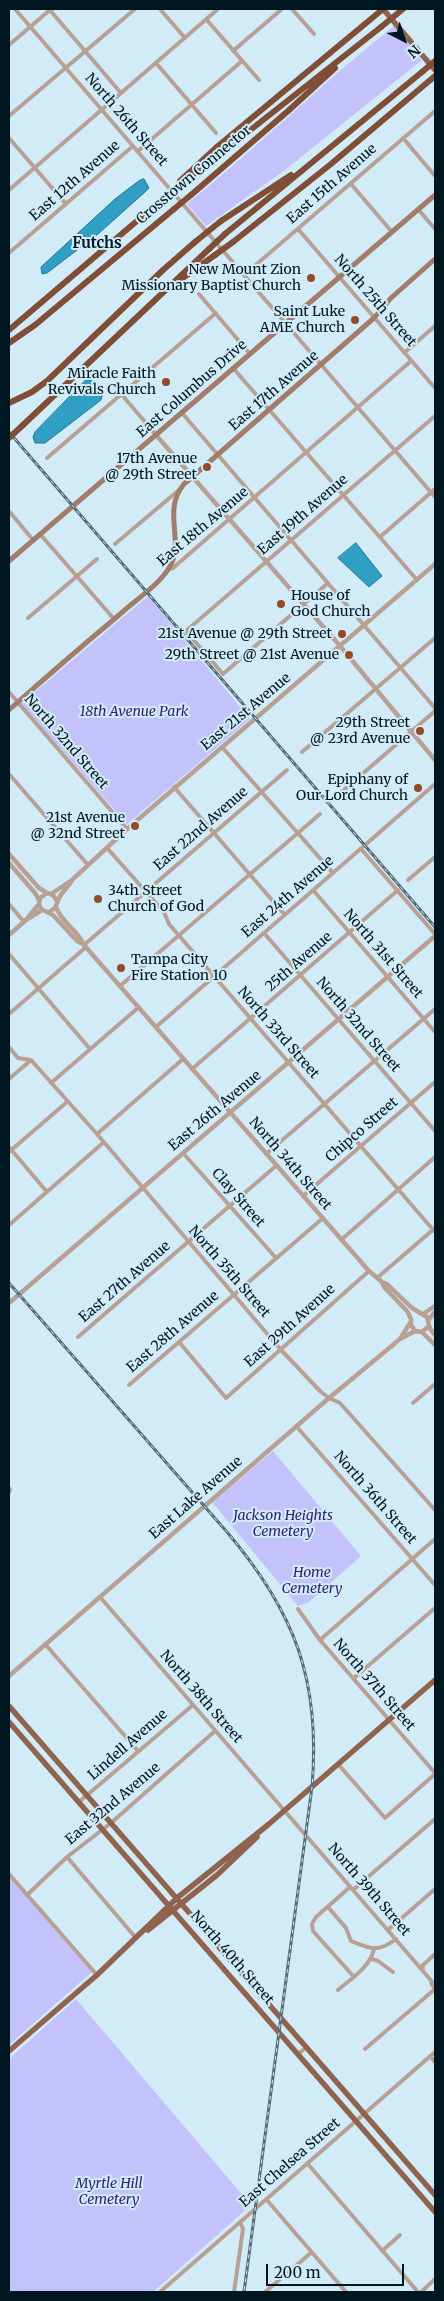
<!DOCTYPE html>
<style>
body{margin:0}
#map{position:relative;width:444px;height:2301px;overflow:hidden;background:#d2ecf7;font-family:Merriweather,serif}
canvas{display:block}
.frame{position:absolute;inset:0;border:10px solid #001721;pointer-events:none}
.north{position:absolute;left:379px;top:15px;width:50px;height:50px;-webkit-text-stroke:4px #d2ecf7;paint-order:stroke;rotate:139deg;font-size:14px;font-weight:700;line-height:20px;text-align:center;color:#001721}
.north::after{content:'';display:block;margin:auto;width:18px;height:22px;background:#001721;clip-path:polygon(50% 0,100% 100%,50% 72%,0 100%)}
.scale{position:absolute;left:266px;top:2264px;width:138px;height:22px;box-sizing:border-box;border:2px solid #001721;border-top:0;padding-left:6px;font-size:15px;line-height:18px;white-space:nowrap;color:#001721;-webkit-text-stroke:4px #d2ecf7;paint-order:stroke}
</style>
<div id="map">
<canvas width="444" height="2301"></canvas>
<div class="frame"></div>
<div class="north">N</div>
<div class="scale">200 m</div>
</div>
<script>
const ctx = document.querySelector('canvas').getContext('2d');
ctx.lineJoin = 'round';
function fillPath(path, color) { ctx.fillStyle = color; ctx.fill(path, 'evenodd'); }
function trace(path, color, width, dash) { ctx.strokeStyle = color; ctx.lineWidth = width; ctx.lineCap = dash ? 'butt' : 'round'; ctx.setLineDash(dash || []); ctx.stroke(path); }
function label(font, color, halo, rows, align = 'center') {
  ctx.font = font + ' Merriweather,serif'; ctx.lineWidth = 4; ctx.setLineDash([]); ctx.textBaseline = 'middle'; ctx.strokeStyle = halo; ctx.fillStyle = color; for (const [text, x, y, turn = 0] of rows) {
    ctx.save(); ctx.translate(x, y); ctx.rotate((+turn || 0) * Math.PI / 180); ctx.textAlign = isNaN(turn) ? turn : align; if (halo) ctx.strokeText(text, 0, 0); ctx.fillText(text, 0, 0); ctx.restore();
  }
}
fillPath(new Path2D(`
 M394,26l28,34 -137,110 -79,56 -19,-22c71,-57 136,-122 207,-178z
 M148,596l102,123 -123,105 -106,-120z
 M273,1451l88,105 -52,46 -11,4 -86,-104z
 M9,1874l84,97 -84,74z
 M76,1999l175,206 -98,87h-144v-233z`), '#c3c2fb');
const water = new Path2D(`
 M144,179l5,9 -4,4 -47,42 -51,39 -5,1 -1,-7 74,-68 25,-19z
 M86,380h5l12,13 -2,7 -56,43h-10l-2,-6 2,-5z
 M356,543l26,33 -13,11 -31,-29z`);
fillPath(water, '#319fc4');
trace(water, '#227693', 1);
trace(new Path2D(`
 M15,9l420,488
 M49,9l72,84
 M160,9l25,29
 M292,9l22,25
 M206,19l53,61
 M9,45l42,-36
 M233,51l49,-42
 M156,63l60,70
 M9,116l126,-107
 M9,138l57,66
 M403,138l32,38
 M138,151l104,-90
 M351,184l41,48
 M9,190l209,-181
 M418,209l17,20
 M298,229l137,159
 M9,253l124,-107
 M244,275l191,-164
 M199,294l51,60
 M404,353l31,-27
 M233,368l184,212
 M117,389l39,46
 M182,413l253,295
 M47,458l169,-145
 M9,511l24,29
 M40,534l74,85
 M380,537l55,-48
 M115,544l64,-54
 M168,570l5,-2 238,-207
 M328,583l-105,91 -37,-43 249,-215
 M28,618l69,-59
 M9,692l118,137
 M222,747l111,126
 M302,752l133,-114
 M9,774l79,91
 M174,787l111,128
 M338,795l97,-84
 M107,848l57,64 5,12 266,308
 M362,850l73,84
 M408,880l27,-23
 M313,890l122,142
 M9,904l15,18
 M264,933l171,198
 M84,945l203,-175
 M9,954l81,95
 M120,986l200,-172
 M9,1014l77,-67
 M156,1027l279,-243
 M9,1047l9,11 13,2 66,74 184,216 40,42 8,6 11,5 95,107
 M192,1069l206,-179
 M9,1079l22,-19
 M51,1083l88,-76
 M97,1134l86,-75
 M9,1147l38,45
 M9,1152l58,-50
 M183,1153l93,105
 M266,1154l169,-145
 M303,1196l132,-114
 M9,1225l95,-83
 M341,1240l94,-83
 M377,1278l58,-50
 M78,1337l199,-172
 M179,1342l47,56 143,-127
 M129,1385l194,-167
 M413,1403l22,-19
 M297,1427l138,158
 M9,1488l1,2 -1,2
 M100,1597l335,388
 M298,1609l22,31 115,133
 M320,1640l115,-101
 M45,1644l93,107
 M354,1678l81,-70
 M338,1764l47,54 50,-44
 M79,1802l114,-97
 M67,1857l69,81
 M9,1874l88,101
 M350,1887l-34,30 -4,7 1,7 41,46
 M353,1890l82,-71
 M27,1895l40,-38 44,-34 104,-92
 M328,1907l18,21 5,13c19,8 27,12 45,-2
 M388,1930l47,-41
 M372,1959l6,2 15,11
 M423,1968l-1,-2 13,-12
 M338,1990c14,-12 32,-23 36,-41
 M365,2049l70,-60 -4,-6
 M298,2054l9,-7
 M430,2056l5,6
 M307,2163l111,129
 M266,2199l80,93
 M382,2251l18,-16
 M160,2292l275,-240
 M234,2292l9,-63 -3,-7
 M265,2292l47,-40
 M421,2292l14,-13`), '#b9a094', 4);
trace(new Path2D(`
 M156,435l184,211 95,114
 M9,854l30,34 8,5
 M9,863l26,30 4,7
 M51,894l21,-14 55,-51 308,-265
 M57,901l-4,-6 -6,-2 -7,5 -1,6 2,5 12,6 24,26 6,3
 M56,907c5,15 22,23 28,38l285,326 13,11 5,2 25,24 15,9 3,12 5,6
 M49,912l6,-4 5,-12 11,-14
 M26,920l16,-10
 M9,935l17,-15 13,-16
 M382,1282l2,5 23,24 4,8v6l4,6 7,1 7,-6
 M9,1303l426,-367
 M423,1314l12,-8
 M429,1319l6,-7
 M422,1332l13,13
 M400,1339l10,-16
 M9,1676l320,-278 71,-59 15,-8`), '#b9a094', 4.5);
trace(new Path2D(`
 M9,561l426,-366
 M9,710c36,-32 73,-64 110,-95 16,-15 39,-29 50,-47 17,-27 -8,-56 15,-84l190,-166 17,-20 44,-39`), '#a27d6c', 5);
trace(new Path2D(`
 M383,9l52,61
 M9,1706l426,489
 M9,1722l426,490
 M148,1930l69,-55 40,-38
 M9,2051l88,-76 80,-77 92,-74 166,-144`), '#90634f', 5.5);
trace(new Path2D(`
 M187,180l194,-153
 M180,181l38,-35 165,-137
 M191,195l97,-84 47,-43
 M221,221l70,-46
 M225,234l197,-162
 M233,242l98,-78 104,-88
 M177,282l38,-27
 M9,330l156,-133
 M9,343l26,-18 139,-116
 M9,403l23,-11 15,-11 116,-111 32,-28
 M23,425l186,-176`), '#804d36', 6);
const rail = new Path2D(`
 M9,432l426,495
 M9,1283l218,249c68,80 94,149 85,255l-68,505`);
trace(rail, '#546c77', 3);
trace(rail, '#d2ecf7', 1, [4]);
trace(new Path2D(`
 M381,27l22,-18
 M422,72l13,-11
 M165,197l17,-14
 M174,209l17,-14
 M195,242l26,-21
 M209,249l16,-15
 M215,255l18,-13
 M9,438l14,-13`), '#804d36', 6);
for (const [x, y, r, color] of [
 [311,278,5,"#924b27"],
 [355,320,5,"#924b27"],
 [166,382,5,"#924b27"],
 [207,467,5,"#924b27"],
 [281,604,5,"#924b27"],
 [342,634,5,"#924b27"],
 [349,655,5,"#924b27"],
 [420,731,5,"#924b27"],
 [418,788,5,"#924b27"],
 [135,826,5,"#924b27"],
 [98,899,5,"#924b27"],
 [121,968,5,"#924b27"]
]) { const dot = new Path2D(); dot.arc(x, y, r, 0, 2 * Math.PI); ctx.fillStyle = color; ctx.fill(dot); trace(dot, '#d2ecf7', 2); }
label('14px', '#001721', '#d2ecf7', [
 ["North 26th Street",126,120,49],
 ["Crosstown Connector",194,175,-40],
 ["East 12th Avenue",75,181,-41],
 ["East 15th Avenue",332,184,-41],
 ["North 25th Street",375,301,49],
 ["East Columbus Drive",192,389,-41],
 ["East 17th Avenue",274,391,-41],
 ["East 19th Avenue",303,515,-41],
 ["East 18th Avenue",203,527,-40],
 ["East 21st Avenue",246,712,-40],
 ["North 32nd Street",66,742,49],
 ["East 22nd Avenue",201,829,-41],
 ["East 24th Avenue",288,897,-41],
 ["North 31st Street",383,954,49],
 ["25th Avenue",299,962,-41],
 ["North 32nd Street",358,1025,49],
 ["North 33rd Street",278,1033,49],
 ["East 26th Avenue",215,1111,-40],
 ["Chipco Street",362,1130,-41],
 ["North 34th Street",290,1164,49],
 ["Clay Street",238,1198,49],
 ["North 35th Street",229,1272,49],
 ["East 27th Avenue",125,1282,-41],
 ["East 29th Avenue",290,1326,-42],
 ["East 28th Avenue",173,1332,-41],
 ["East Lake Avenue",196,1498,-41],
 ["North 36th Street",375,1498,49],
 ["North 37th Street",374,1685,49],
 ["North 38th Street",201,1697,49],
 ["Lindell Avenue",128,1745,-41],
 ["East 32nd Avenue",113,1804,-40],
 ["North 39th Street",369,1890,49],
 ["North 40th Street",232,1958,49],
 ["East Chelsea Street",290,2163,-41]
]);
label('14px', '#001721', '#d2ecf7', [
 ["New Mount Zion",301,270],
 ["Missionary Baptist Church",301,286],
 ["Saint Luke",345,312],
 ["AME Church",345,328],
 ["Miracle Faith",156,374],
 ["Revivals Church",156,390],
 ["17th Avenue",197,459],
 ["@ 29th Street",197,475],
 ["House of",291,596,"left"],
 ["God Church",291,612,"left"],
 ["21st Avenue @ 29th Street",332,634],
 ["29th Street @ 21st Avenue",339,655],
 ["29th Street",410,723],
 ["@ 23rd Avenue",410,739],
 ["Epiphany of",408,780],
 ["Our Lord Church",408,796],
 ["21st Avenue",125,818],
 ["@ 32nd Street",125,834],
 ["34th Street",108,891,"left"],
 ["Church of God",108,907,"left"],
 ["Tampa City",131,960,"left"],
 ["Fire Station 10",131,976,"left"]
], 'right');
label('italic 14px', '#301d74', '#d2ecf7', [
 ["18th Avenue Park",134,712],
 ["Jackson Heights",283,1516],
 ["Cemetery",283,1532],
 ["Home",312,1573],
 ["Cemetery",312,1589],
 ["Myrtle Hill",109,2184],
 ["Cemetery",109,2200]
]);
label('bold 15px', '#001721', '#d2ecf7', [
 ["Futchs",97,244]
]);
</script>
